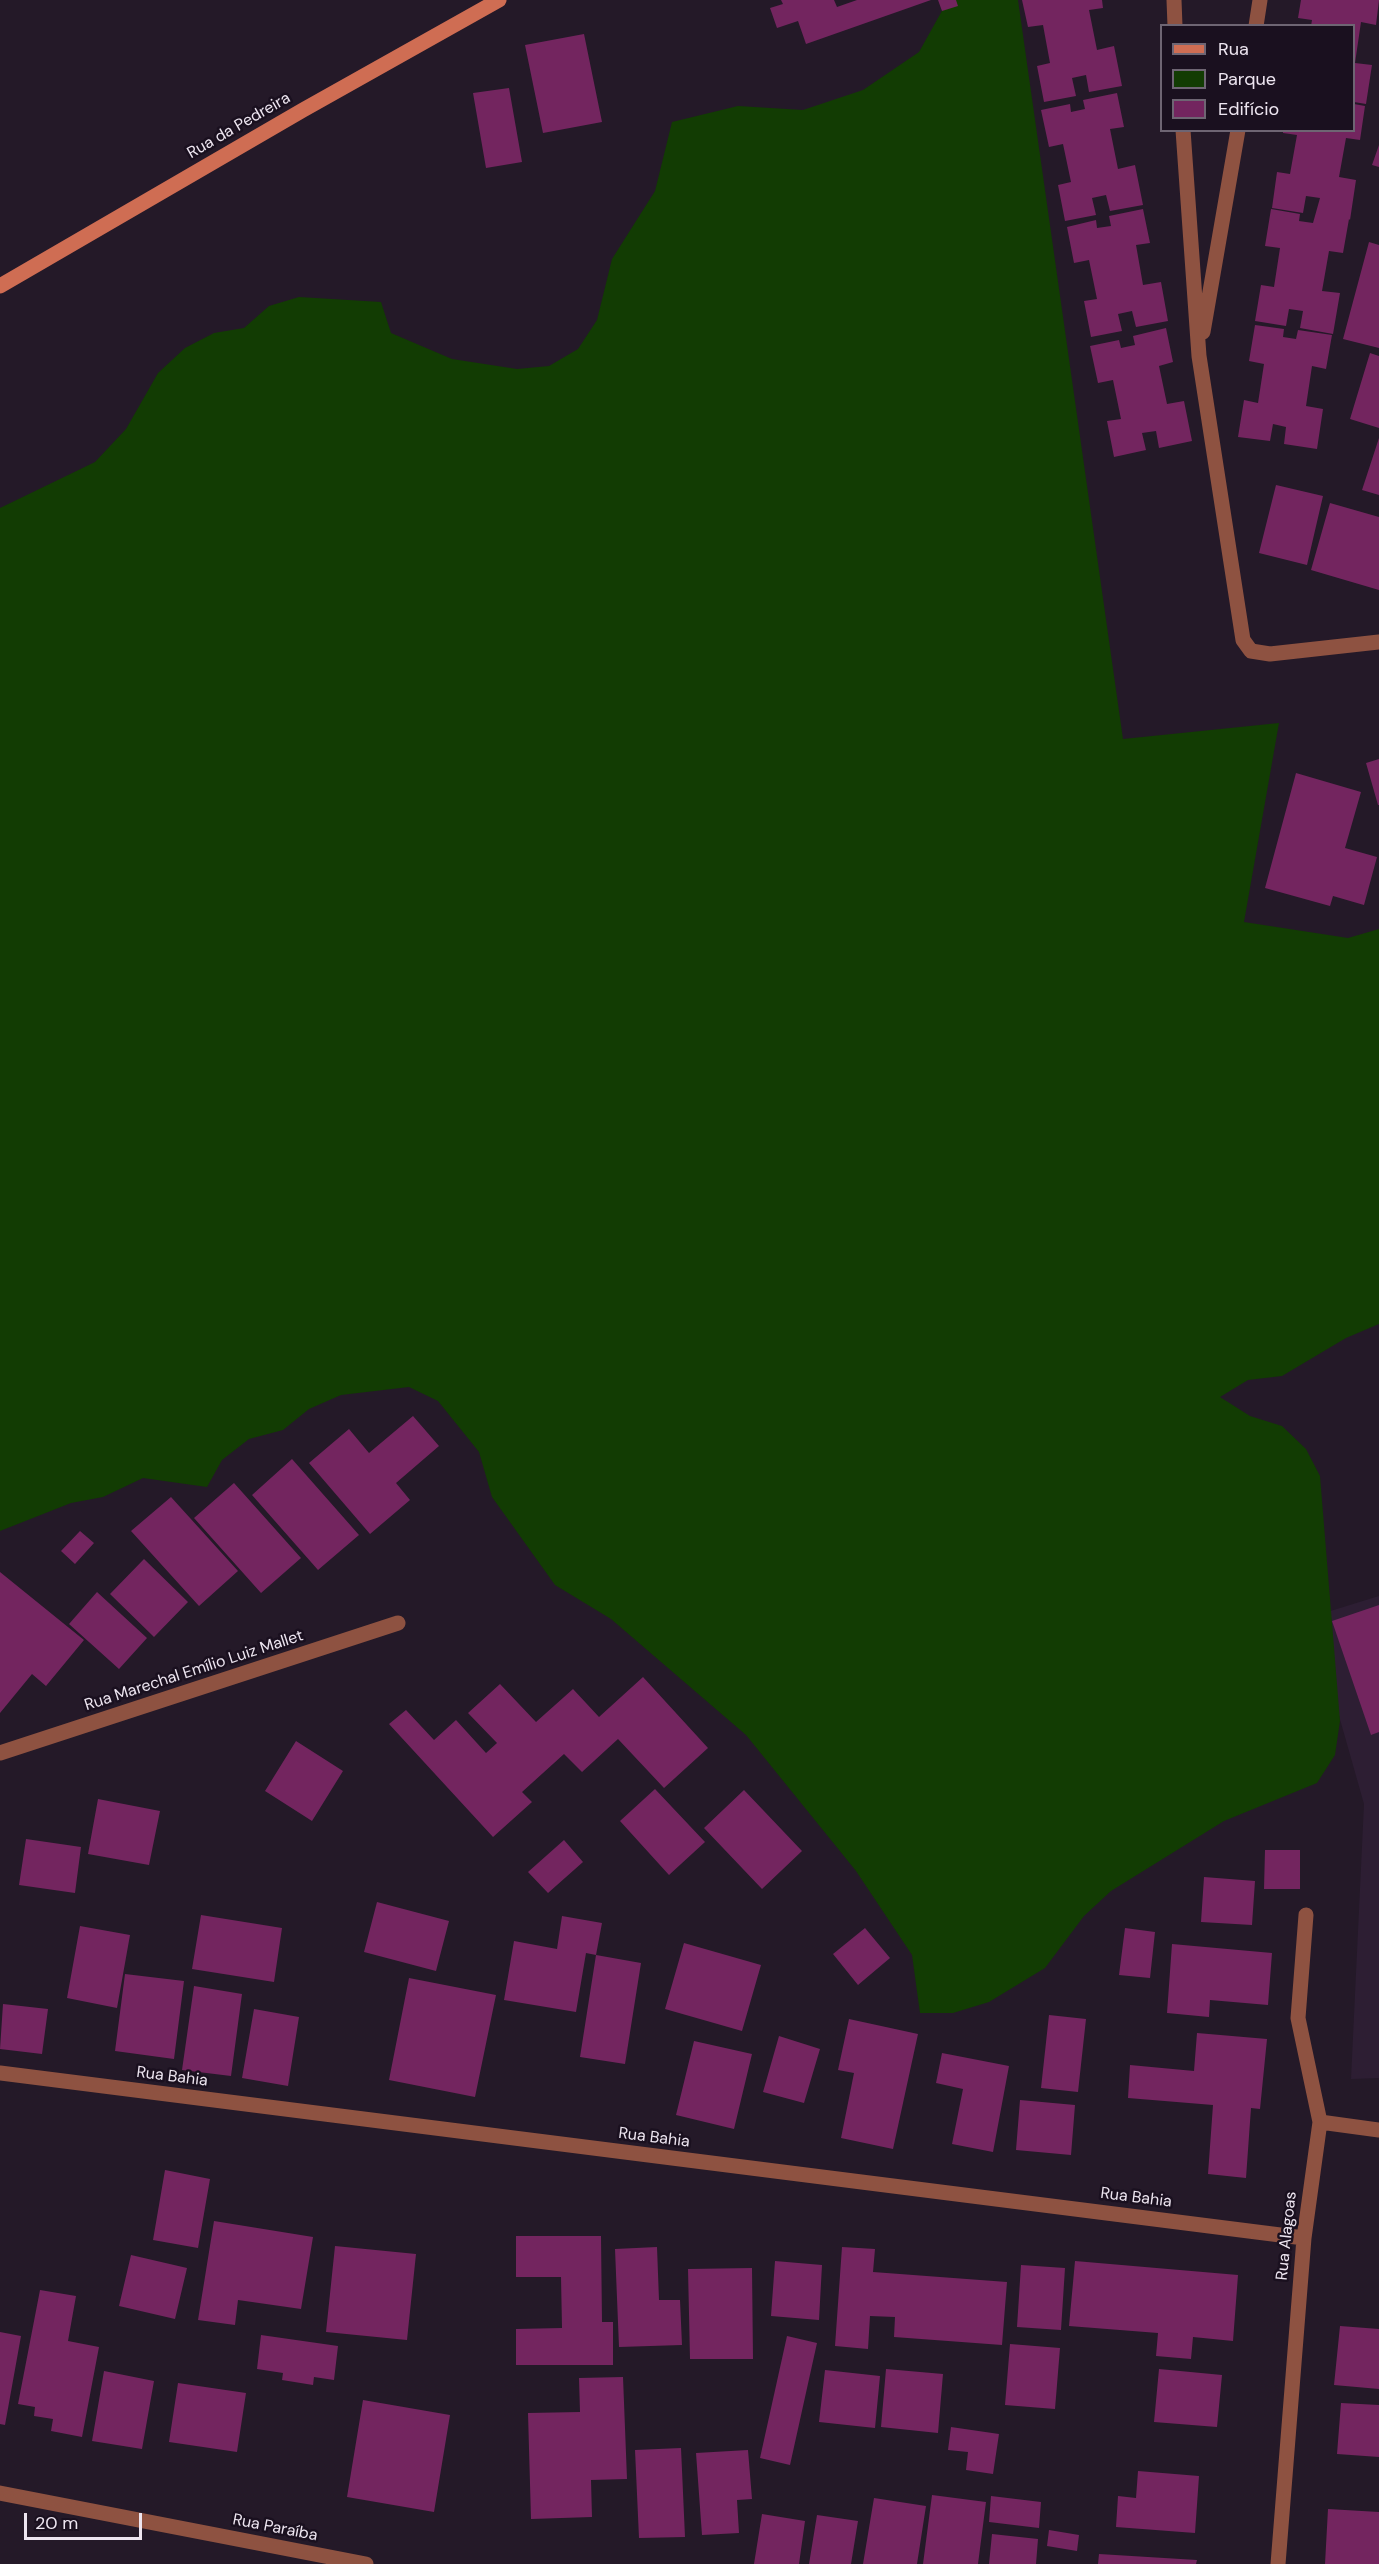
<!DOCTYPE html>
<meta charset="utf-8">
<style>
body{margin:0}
#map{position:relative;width:1379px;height:2564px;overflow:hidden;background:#241928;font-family:"DM Sans",sans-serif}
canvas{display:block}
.legend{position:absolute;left:1160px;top:24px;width:195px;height:108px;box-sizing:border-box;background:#1a101f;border:2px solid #6e6573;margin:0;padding:8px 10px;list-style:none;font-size:18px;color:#ede5f0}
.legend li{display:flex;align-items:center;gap:12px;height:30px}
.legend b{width:30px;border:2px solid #6e6573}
.scale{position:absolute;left:24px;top:2513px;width:118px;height:27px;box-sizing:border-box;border:3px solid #ede5f0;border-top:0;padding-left:8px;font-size:18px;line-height:21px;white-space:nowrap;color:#ede5f0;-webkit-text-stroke:4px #1a101f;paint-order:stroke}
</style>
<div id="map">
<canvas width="1379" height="2564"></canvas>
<ul class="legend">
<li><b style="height:8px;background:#cf6d53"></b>Rua</li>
<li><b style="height:16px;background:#123c03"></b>Parque</li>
<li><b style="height:16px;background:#73255f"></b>Edifício</li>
</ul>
<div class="scale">20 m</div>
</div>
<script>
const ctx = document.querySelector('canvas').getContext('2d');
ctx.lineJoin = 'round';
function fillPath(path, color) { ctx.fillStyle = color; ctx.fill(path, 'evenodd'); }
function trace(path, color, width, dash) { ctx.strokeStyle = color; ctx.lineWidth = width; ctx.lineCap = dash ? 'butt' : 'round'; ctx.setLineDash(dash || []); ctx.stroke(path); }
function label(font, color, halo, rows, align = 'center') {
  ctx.font = font + ' "DM Sans",sans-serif'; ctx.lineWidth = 5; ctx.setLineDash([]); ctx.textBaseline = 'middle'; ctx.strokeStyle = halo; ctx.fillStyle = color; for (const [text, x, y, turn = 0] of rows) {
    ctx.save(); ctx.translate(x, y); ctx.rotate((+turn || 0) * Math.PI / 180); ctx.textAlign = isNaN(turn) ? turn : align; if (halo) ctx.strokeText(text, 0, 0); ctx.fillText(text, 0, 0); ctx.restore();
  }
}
fillPath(new Path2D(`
 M1379,1596v482l-28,1 13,-275 -53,-187z`), '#2d1e33');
fillPath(new Path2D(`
 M948,0h70l105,739 156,-16 -35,199 104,16 31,-9v395l-33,14 -64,38 -34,4 -28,17 30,19 32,10 24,23 14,27 20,245 -5,34 -18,28 -93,38 -113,70 -27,25 -39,52 -56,34 -36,11h-33l-8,-58 -56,-84 -110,-136 -135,-116 -56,-34 -63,-88 -13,-45 -41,-51 -29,-14 -68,8 -32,14 -26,21 -34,9 -27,21 -15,27 -64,-9 -40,19 -32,6 -71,28v-1023l95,-46 31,-33 32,-56 27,-25 29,-15 30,-5 25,-22 30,-9 82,5 10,31 61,26 65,10 32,-3 29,-17 19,-29 15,-61 43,-68 17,-69 66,-16 65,4 60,-20 56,-38z`), '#123c03');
fillPath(new Path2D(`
 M781,0h53l3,7 20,-7h74l-125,44 -8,-23 -21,7 -7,-20 13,-4z
 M938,0h18l2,6 -16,5z
 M1022,0h80l1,8 -14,2 8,40 17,-4 8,40 -33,6 -3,-17 -14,3 4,18 -32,6 -7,-36 13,-3 -7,-38 -15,2z
 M1301,0h78l-3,25 -15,-3 -6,41 17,2 -6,39 -12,-2v-76h-43l1,-6 -14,-2z
 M584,34l18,88 -59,11 -18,-88z
 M509,88l13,74 -36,6 -13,-75z
 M1117,93l7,34 -14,2 8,40 17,-4 8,40 -33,6 -4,-16 -14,3 4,17 -31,6 -7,-36 13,-3 -8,-38 -14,3 -8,-37 29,-6 1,8 14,-3 -2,-9z
 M1354,104l11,2 -5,34 -14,-2 -7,39 17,3 -6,40 -1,-1 -6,34 -14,-2 -7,40 18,2 -7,41 -33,-6 3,-17 -14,-2 -3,17 -31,-5 6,-36 13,2 6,-39 -15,-2 6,-37 29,5 -1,7 14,2 7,-25 -14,-2 -3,17 -31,-5 5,-36 13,2 7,-39 -14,-2v-3h71z
 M1379,145v22l-7,-2z
 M1143,209l7,34 -14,2 7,40 18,-3 7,39 -32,6 -4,-16 -14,3 4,17 -31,6 -7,-36 13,-2 -8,-39 -15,3 -7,-36 29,-7 1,8 14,-2 -2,-10z
 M1369,242l10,3v103l-36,-9z
 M1255,325l29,4 -1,8 13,2 2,-9 34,5 -6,34 -14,-3 -6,40 17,3 -6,40 -33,-5 2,-17 -13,-3 -3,17 -32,-4 6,-37 14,3 6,-39 -15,-3z
 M1166,328l7,34 -14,4 8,38 17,-3 8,40 -33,7 -3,-17 -14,2 4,17 -32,7 -7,-36 14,-2 -8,-39 -15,3 -8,-37 29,-6 2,8 14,-3 -2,-9z
 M1370,353l9,3v72l-29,-9z
 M1379,438v57l-17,-5z
 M1276,485l47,11 -16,69 -48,-12z
 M1330,503l49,14v73l-68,-20z
 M1379,759v46h-1l-12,-42z
 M1296,773l65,19 -16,56 32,9 -13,48 -31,-9 -3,10 -65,-18z
 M413,1416l26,30 -43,37 14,17 -40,34 -61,-71 40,-34 20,24z
 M292,1459l67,76 -41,35 -66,-75z
 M234,1483l67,75 -40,35 -67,-75z
 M171,1497l67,74 -39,35 -68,-75z
 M80,1531l14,12 -19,21 -14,-13z
 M144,1559l44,43 -34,35 -44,-43z
 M0,1572l84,68 -38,46 -14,-12 -32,39z
 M97,1592l50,46 -28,31 -50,-45z
 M1379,1605v127l-8,3 -39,-114z
 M643,1677l65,71 -44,40 -46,-49 -36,33 -18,-18 -42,38 10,10 -39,35 -104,-113 17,-14 28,30 22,-20 30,33 11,-10 -29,-30 32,-29 36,38 37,-33 26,28z
 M296,1741l47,30 -31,50 -47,-30z
 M655,1789l50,53 -36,33 -49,-54z
 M744,1790l58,61 -40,38 -58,-61z
 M98,1799l62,12 -11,54 -61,-11z
 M26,1839l55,8 -6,46 -56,-8z
 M564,1840l19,22 -35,31 -20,-21z
 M1265,1850h35v39h-36z
 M1204,1877l51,4 -3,44 -51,-3z
 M377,1902l72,19 -13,50 -72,-19z
 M201,1915l81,13 -8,54 -82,-13z
 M562,1916l40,7 -6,32 45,8 -16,101 -45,-7 16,-102 -10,-2 -10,59 -72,-12 10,-59 43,8z
 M80,1926l50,9 -13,73 -50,-10z
 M865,1928l25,30 -32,27 -25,-31z
 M1125,1928l30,4 -5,46 -31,-3z
 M684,1943l77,22 -19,66 -77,-22z
 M1172,1944l100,9 -4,52 -58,-5 -1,17 -42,-4z
 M125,1974l59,7 -10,78 -59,-8z
 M409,1978l87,17 -21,102 -86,-17z
 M194,1986l48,8 -11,82 -49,-6z
 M3,2004l45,5 -6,45 -42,-5z
 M254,2009l45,8 -11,69 -46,-8z
 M1049,2015l37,4 -8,73 -37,-4z
 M849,2019l69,15 -25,115 -52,-11 13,-65 -16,-3z
 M1197,2033l70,6 -7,70 -9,-1 -5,70 -38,-4 5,-69 -85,-7 2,-33 64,6z
 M779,2036l41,13 -16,54 -41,-11z
 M694,2041l58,13 -18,75 -58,-14z
 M942,2053l67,13 -16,86 -41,-8 11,-55 -27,-6z
 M1020,2100l55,5 -4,50 -55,-5z
 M165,2170l45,9 -12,69 -45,-8z
 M214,2221l99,16 -12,72 -63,-9 -3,25 -37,-5z
 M516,2236h85l1,86h11v43h-97v-36l46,-1 -1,-51h-45z
 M335,2246l81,8 -9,86 -81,-8z
 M657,2247l2,53h21l2,45 -63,2 -4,-98z
 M842,2247l33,2 -2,23 134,10 -5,63 -108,-8 1,-20 -25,-1 -2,33 -33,-3z
 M131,2255l56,13 -12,51 -56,-13z
 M775,2261l47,4 -3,55 -48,-4z
 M1075,2261l163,14 -5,66 -40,-4 -2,22 -35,-3 2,-23 -89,-7z
 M1021,2265l44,3 -4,62 -44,-3z
 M752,2268l1,91h-63l-2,-90z
 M40,2290l36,6 -8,45 31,6 -17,90 -31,-6 2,-12 -19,-3 1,-9 -17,-3z
 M1340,2326l39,3v60l-45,-4z
 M0,2332l21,4 -16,89 -5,-1z
 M261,2335l77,11 -4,34 -20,-3 -1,8 -31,-5 1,-7 -26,-4z
 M787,2336l30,7 -27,122 -30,-7z
 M1010,2344l50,4 -5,61 -50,-4z
 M886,2369l57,5 -5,59 -57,-6z
 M1159,2369l63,6 -5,52 -63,-5z
 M825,2370l55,6 -5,52 -56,-6z
 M104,2371l50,10 -12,68 -50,-8z
 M623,2377l4,102 -36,1 1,37 -61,2 -3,-106 52,-1 -1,-34z
 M178,2383l68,10 -9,59 -68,-10z
 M363,2400l87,15 -16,97 -87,-15z
 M1341,2403l38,2v52l-42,-3z
 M951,2427l48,7 -6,40 -27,-4 2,-18 -20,-2z
 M681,2448l4,89 -46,1 -4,-88z
 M748,2450l4,49 -15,1 2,33 -37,2 -6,-82z
 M1138,2471l61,5 -4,57 -79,-6 2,-31 18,2z
 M932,2495l54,7 -8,62h-55z
 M991,2496l50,6 -2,26 -50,-6z
 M874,2498l52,8 -9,58h-54z
 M1328,2509l51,3v52h-54z
 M762,2514l43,7 -6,43h-45z
 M817,2515l41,6 -7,43h-42z
 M1049,2530l30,5 -2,16 -30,-5z
 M992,2534l46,5 -2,25h-47z
 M1099,2554l98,6 -1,4h-98z`), '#73255f');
trace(new Path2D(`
 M1174,0l1,26
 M1256,26l4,-26
 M1183,130l16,226 44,284 8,11 19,3 109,-12
 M1203,332l35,-202
 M0,1753l398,-130
 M0,2073l1304,165
 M1320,2122l59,8
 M0,2493l366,71
 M1278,2564l26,-326 16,-116 -22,-104 8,-103`), '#8e5241', 15);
trace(new Path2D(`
 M0,286l303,-176 196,-110`), '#cf6d53', 15);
label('16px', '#ede5f0', '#1a101f', [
 ["Rua da Pedreira",239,126,-30],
 ["Rua Marechal Emílio Luiz Mallet",194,1671,-18],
 ["Rua Bahia",172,2077,7],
 ["Rua Bahia",654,2138,7],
 ["Rua Bahia",1136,2198,7],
 ["Rua Alagoas",1287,2236,-84],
 ["Rua Paraíba",275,2528,11]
]);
</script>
